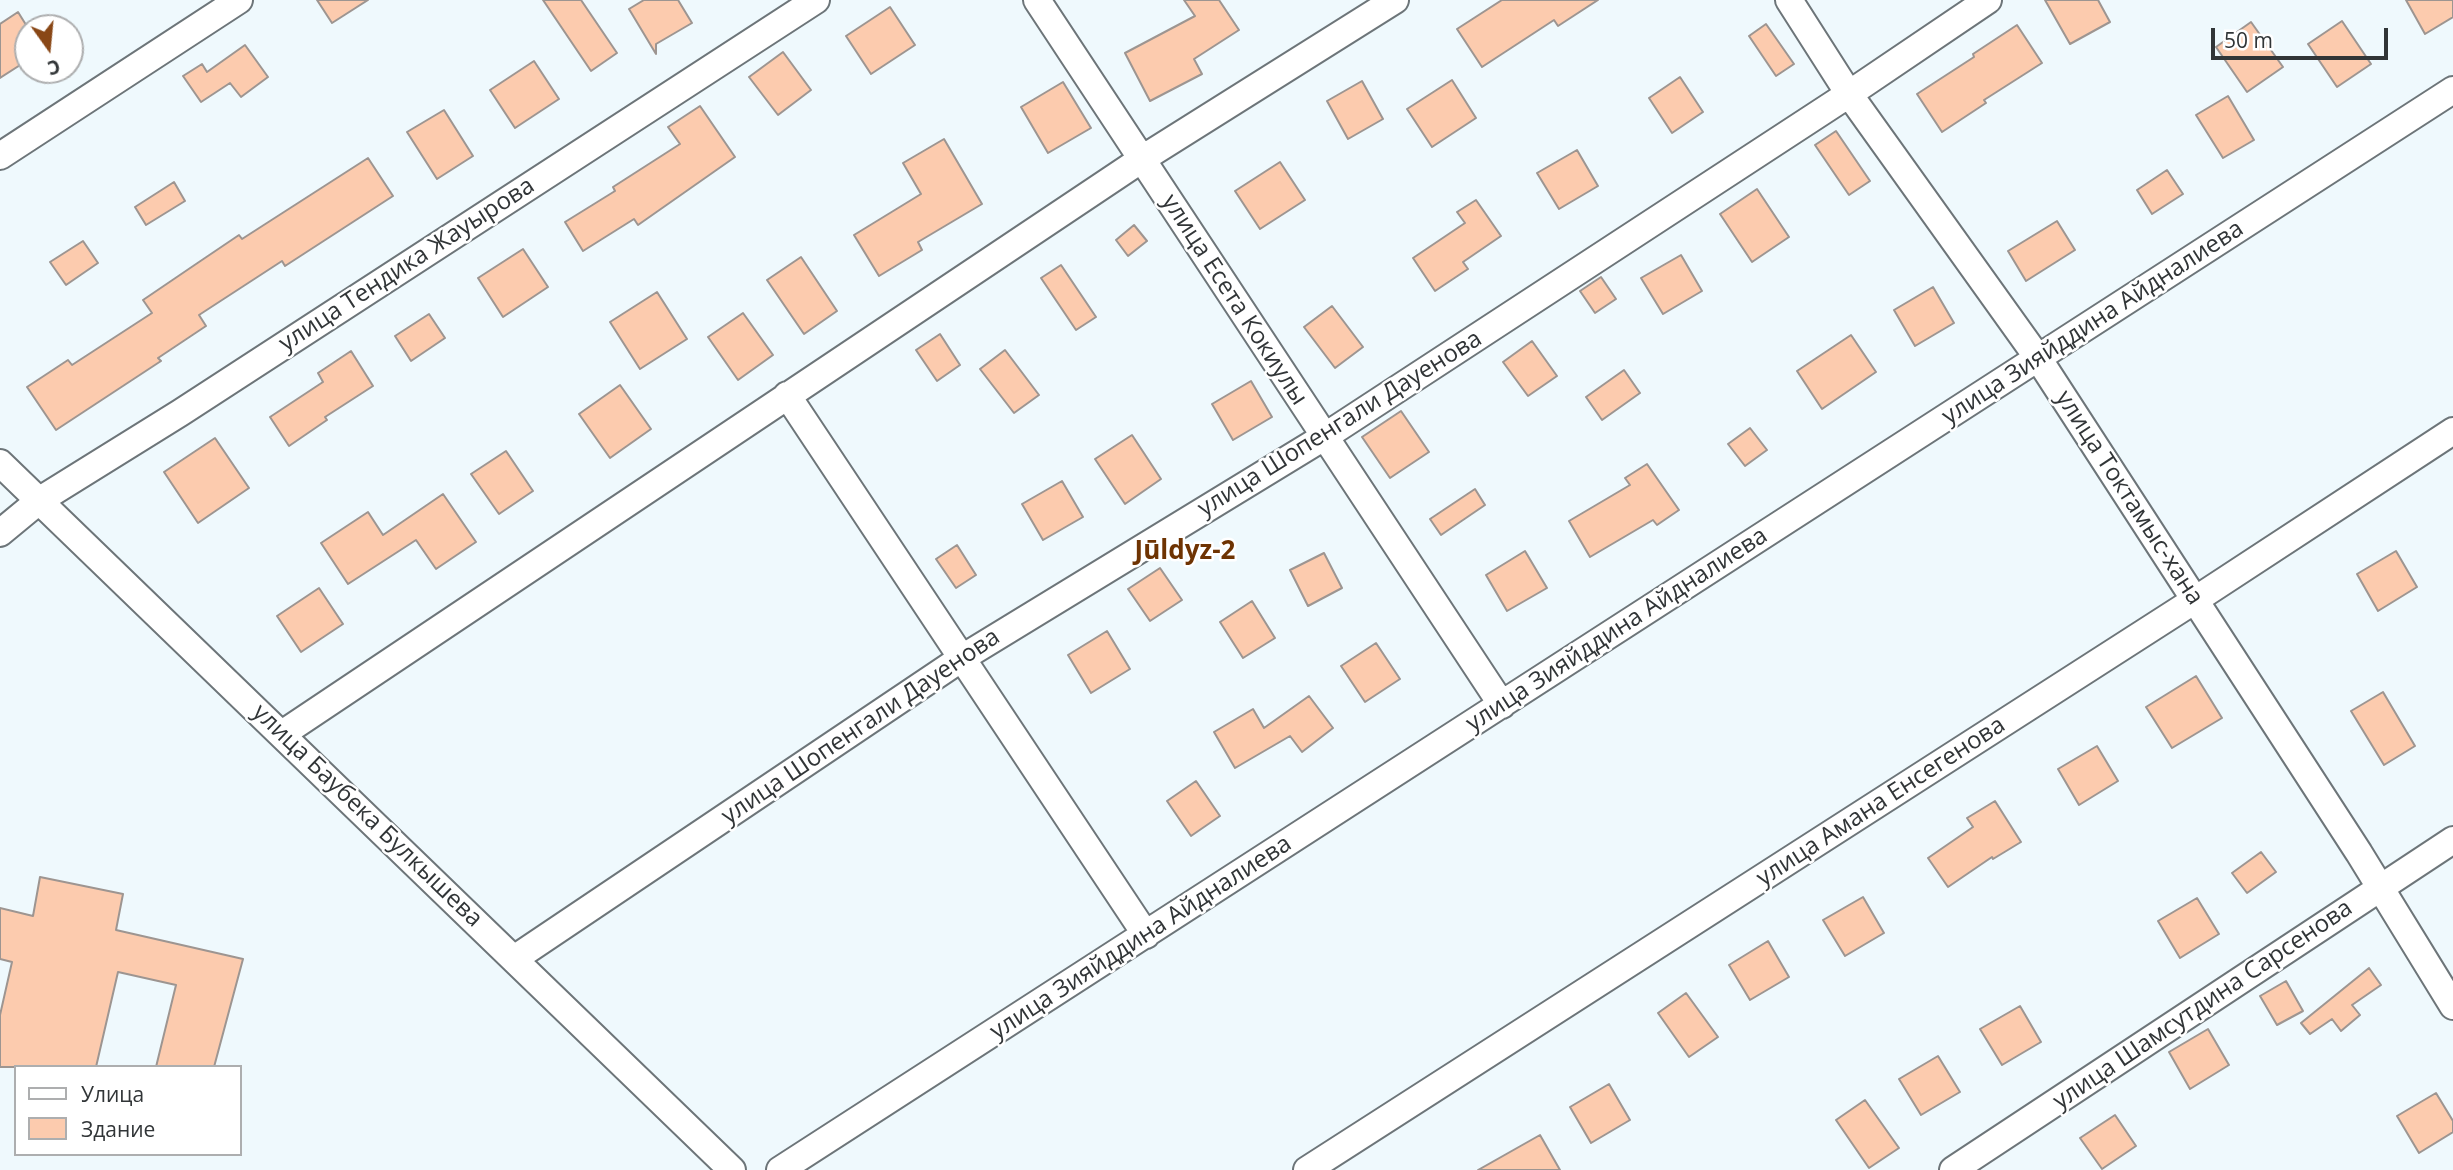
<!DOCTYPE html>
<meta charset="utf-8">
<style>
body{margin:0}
#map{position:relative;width:2453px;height:1170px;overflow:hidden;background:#eff9fd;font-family:"Open Sans",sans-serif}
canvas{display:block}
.legend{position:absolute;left:14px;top:1065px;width:228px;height:91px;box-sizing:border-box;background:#fff;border:2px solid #adaeaf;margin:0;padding:9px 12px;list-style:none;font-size:21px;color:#313537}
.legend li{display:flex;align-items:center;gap:14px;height:35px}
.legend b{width:35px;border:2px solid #adaeaf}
.north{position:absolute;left:14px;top:14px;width:70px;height:70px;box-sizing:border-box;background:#fff;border:2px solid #adaeaf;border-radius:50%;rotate:165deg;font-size:19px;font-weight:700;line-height:28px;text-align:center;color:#313537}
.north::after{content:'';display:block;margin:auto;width:24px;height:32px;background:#894716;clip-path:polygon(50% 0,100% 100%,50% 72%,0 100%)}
.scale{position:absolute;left:2211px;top:28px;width:177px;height:32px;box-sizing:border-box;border:4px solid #313537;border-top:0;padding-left:9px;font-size:21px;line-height:24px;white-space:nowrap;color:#313537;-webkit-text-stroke:5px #fff;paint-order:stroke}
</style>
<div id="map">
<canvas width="2453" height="1170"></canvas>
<ul class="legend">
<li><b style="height:9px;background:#fff"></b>Улица</li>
<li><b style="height:19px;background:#fccbae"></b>Здание</li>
</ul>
<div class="north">С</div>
<div class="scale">50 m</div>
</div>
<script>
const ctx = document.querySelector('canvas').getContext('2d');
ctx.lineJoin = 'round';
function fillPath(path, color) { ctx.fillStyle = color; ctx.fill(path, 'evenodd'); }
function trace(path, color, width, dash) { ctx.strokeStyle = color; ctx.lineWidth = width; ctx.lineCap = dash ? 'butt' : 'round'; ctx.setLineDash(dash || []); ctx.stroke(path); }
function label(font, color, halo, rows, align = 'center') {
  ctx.font = font + ' "Open Sans",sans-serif'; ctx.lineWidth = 5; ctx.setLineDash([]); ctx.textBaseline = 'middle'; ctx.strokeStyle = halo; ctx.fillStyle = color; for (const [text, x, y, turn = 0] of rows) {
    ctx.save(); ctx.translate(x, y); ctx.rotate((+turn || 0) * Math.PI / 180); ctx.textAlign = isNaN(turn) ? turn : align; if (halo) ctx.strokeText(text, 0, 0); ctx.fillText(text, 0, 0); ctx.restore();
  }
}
const building = new Path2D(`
 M317,0h51l-36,23z
 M543,0h38l36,53 -26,18z
 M644,0h34l14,23 -36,21v10l-27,-45z
 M1184,0h35l20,30 -45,29 8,15 -52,27 -25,-48 70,-37z
 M1502,0h96l-40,26 -4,-6 -72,47 -25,-38z
 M2045,0h53l12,22 -40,22z
 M2406,0h47v17l-28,17z
 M890,7l25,38 -44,29 -25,-38z
 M18,12l10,16v32l-28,18v-54z
 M2342,21l29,43 -34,23 -29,-43z
 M2251,22l32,45 -36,25 -31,-45z
 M1766,24l28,40 -18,12 -27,-40z
 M2017,25l25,38 -58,37 2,3 -44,29 -25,-38 57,-37 -1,-3z
 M245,45l23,32 -27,20 -11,-14 -29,19 -18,-26 19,-12 5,8z
 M783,52l28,38 -33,25 -29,-38z
 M534,61l25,38 -44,29 -25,-38z
 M1680,77l23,35 -31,21 -23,-35z
 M1452,80l24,38 -44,29 -25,-38z
 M1362,81l21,38 -35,20 -21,-38z
 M1063,82l28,46 -43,25 -27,-46z
 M2228,96l26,44 -31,18 -27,-43z
 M700,106l35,51 -97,68 -4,-6 -51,32 -18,-29 50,-31 -2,-4 67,-43 -12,-17z
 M444,110l29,46 -36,23 -30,-47z
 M1836,131l34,50 -21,14 -34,-50z
 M944,139l38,65 -64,38 4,8 -43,26 -25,-41 67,-41 -18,-31z
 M1577,150l21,36 -39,23 -22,-36z
 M368,158l25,38 -108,70 -3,-5 -83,54 7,11 -48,32 3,3 -105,69 -29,-43 41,-27 4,5 80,-52 -9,-13 56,-38 40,-27 3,4z
 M1280,162l25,38 -45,29 -25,-38z
 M2167,170l16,24 -31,20 -15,-24z
 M174,182l11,19 -39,24 -11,-18z
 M1757,189l32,48 -37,25 -32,-48z
 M1476,200l25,36 -38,26 5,7 -33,22 -22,-33 52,-35 -8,-11z
 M2057,221l18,29 -49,31 -18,-30z
 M1134,225l13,16 -19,15 -12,-16z
 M83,241l15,22 -32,22 -16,-23z
 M523,249l25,38 -45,30 -25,-39z
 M1681,255l21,36 -39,23 -22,-36z
 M801,257l36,54 -33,23 -37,-54z
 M1061,265l35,52 -20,13 -35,-52z
 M1601,277l15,22 -21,14 -15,-22z
 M1933,287l21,36 -39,23 -21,-36z
 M657,292l30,47 -47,30 -30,-47z
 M1332,306l31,41 -28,21 -31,-41z
 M743,313l30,42 -35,25 -30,-43z
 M429,314l16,24 -34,23 -16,-25z
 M940,334l20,31 -23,16 -21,-31z
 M1851,335l25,37 -54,37 -25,-38z
 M1532,341l25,35 -29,20 -25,-34z
 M1005,350l34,45 -25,18 -34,-44z
 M351,351l22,35 -48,31 2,3 -38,26 -19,-29 53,-35 -5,-9z
 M1624,370l16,23 -38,27 -16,-23z
 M1251,381l21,36 -39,23 -21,-36z
 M620,385l31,44 -41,29 -31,-44z
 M1401,411l28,41 -39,26 -28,-41z
 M1750,428l17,22 -22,16 -17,-22z
 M1132,435l29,44 -36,25 -30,-45z
 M215,438l34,50 -51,35 -34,-51z
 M506,451l27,40 -34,23 -28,-40z
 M1647,464l32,46 -22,15 -4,-5 -63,37 -21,-36 61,-36 -5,-7z
 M1062,481l21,36 -40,23 -21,-36z
 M1475,489l10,16 -44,30 -11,-16z
 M443,494l33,48 -40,27 -20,-29 -68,44 -27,-41 47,-31 15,23z
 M957,545l19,30 -20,13 -20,-29z
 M1525,551l22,37 -40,23 -21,-36z
 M2396,551l21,36 -39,24 -21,-37z
 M1324,553l18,35 -34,18 -18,-36z
 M1160,568l22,32 -32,21 -22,-32z
 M319,588l24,36 -42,28 -24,-36z
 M1252,601l23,37 -32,20 -23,-36z
 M1107,631l23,38 -39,24 -23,-38z
 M1376,643l24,36 -35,23 -24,-36z
 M2196,676l26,42 -50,30 -26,-41z
 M2383,692l32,54 -31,19 -33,-54z
 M1309,696l24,32 -31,24 -12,-16 -55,32 -21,-36 39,-23 11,19z
 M2097,746l21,35 -39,24 -21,-36z
 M1196,781l24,35 -29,20 -24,-35z
 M1995,801l26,41 -28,17 -1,-2 -44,30 -20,-29 45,-31 -6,-9z
 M2261,852l15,20 -29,21 -15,-20z
 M40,877l83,17 -7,36 127,29 -29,108h-58l20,-82 -58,-13 -22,95h-96v-52l12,-53 -12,-3v-51l33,8z
 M1863,897l21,36 -39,23 -22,-36z
 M2197,898l22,36 -39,24 -22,-37z
 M1768,941l21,36 -39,23 -21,-35z
 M2369,968l12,17 -29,20 8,10 -19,16 -9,-12 -22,15 -9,-11z
 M2286,981l17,30 -26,14 -17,-29z
 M1686,993l32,44 -29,20 -31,-44z
 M2020,1006l21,36 -39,23 -22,-36z
 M2208,1029l21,36 -39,24 -21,-37z
 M1938,1056l22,36 -39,23 -22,-36z
 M1609,1084l21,36 -39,23 -21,-36z
 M2436,1093l17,28v11l-34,21 -22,-37z
 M1865,1100l34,48 -30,20 -33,-48z
 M2115,1115l21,31 -34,23 -22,-31z
 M1540,1135l20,35h-82z`);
fillPath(building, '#fccbae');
trace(building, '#9d9591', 2);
const minor = new Path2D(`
 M1037,0l465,705
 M1789,0l60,94 189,264 321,495 94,153
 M0,156l239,-156
 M787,395l359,540
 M0,463l732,707
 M0,533l40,-33 140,-87 636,-413
 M282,734l860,-575 253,-159
 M514,959l448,-301 362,-221 525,-343 139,-94
 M780,1170l1673,-1080
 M1307,1170l888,-570 258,-169
 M1953,1170l500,-330`);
trace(minor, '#6d7579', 30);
trace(minor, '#fff', 26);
label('24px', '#313537', '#fff', [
 ["улица Тендика Жауырова",407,265,-33],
 ["улица Есета Кокиулы",1234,300,57],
 ["улица Зияйддина Айдналиева",2093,323,-33],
 ["улица Шопенгали Дауенова",1340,424,-32],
 ["улица Токтамыс-хана",2129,498,57],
 ["улица Зияйддина Айдналиева",1617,630,-33],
 ["улица Шопенгали Дауенова",861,727,-34],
 ["улица Амана Енсегенова",1881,802,-33],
 ["улица Баубека Булкышева",367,816,44],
 ["улица Зияйддина Айдналиева",1141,938,-33],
 ["улица Шамсутдина Сарсенова",2203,1005,-34]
]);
label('bold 26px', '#6e3302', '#fff', [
 ["Jūldyz-2",1185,552]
]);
</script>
